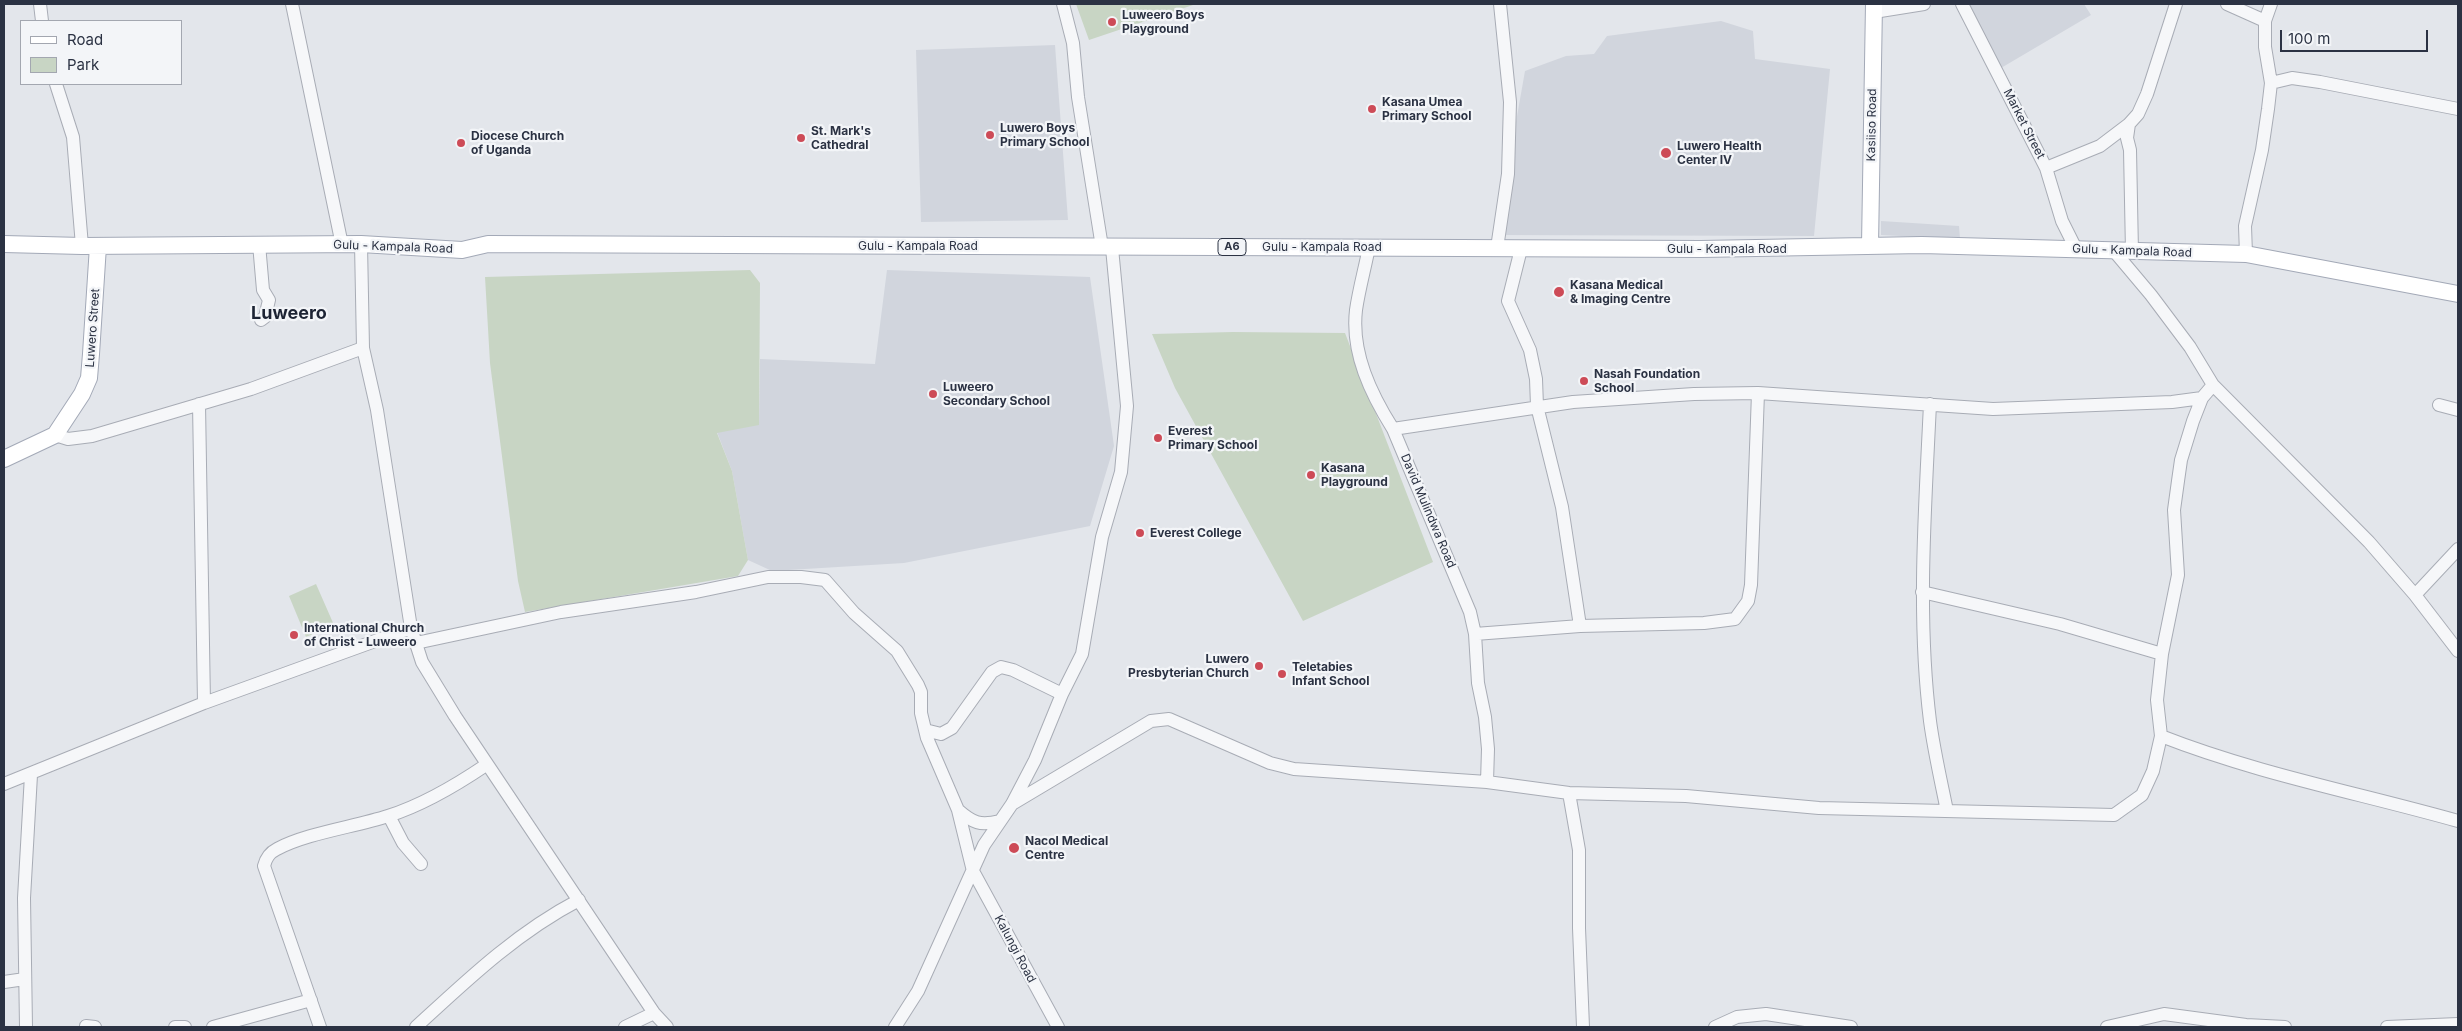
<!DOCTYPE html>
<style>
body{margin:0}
#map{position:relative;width:2462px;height:1031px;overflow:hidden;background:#e3e6eb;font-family:Inter,sans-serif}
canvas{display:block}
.frame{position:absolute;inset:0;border:5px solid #2b3243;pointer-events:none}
.legend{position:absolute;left:20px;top:20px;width:162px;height:65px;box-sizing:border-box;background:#f3f5f8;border:1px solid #a3a7b0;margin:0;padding:6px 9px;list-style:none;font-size:15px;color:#2b3243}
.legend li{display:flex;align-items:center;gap:10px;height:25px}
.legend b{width:25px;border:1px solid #a3a7b0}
.scale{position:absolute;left:2280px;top:30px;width:148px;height:22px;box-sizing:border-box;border:2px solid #2b3243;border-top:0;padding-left:6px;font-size:15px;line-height:18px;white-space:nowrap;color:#2b3243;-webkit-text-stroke:4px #f3f5f8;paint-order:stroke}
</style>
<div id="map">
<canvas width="2462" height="1031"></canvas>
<div class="frame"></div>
<ul class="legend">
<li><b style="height:6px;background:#fff"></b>Road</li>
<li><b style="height:14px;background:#c8d5c4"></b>Park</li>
</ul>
<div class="scale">100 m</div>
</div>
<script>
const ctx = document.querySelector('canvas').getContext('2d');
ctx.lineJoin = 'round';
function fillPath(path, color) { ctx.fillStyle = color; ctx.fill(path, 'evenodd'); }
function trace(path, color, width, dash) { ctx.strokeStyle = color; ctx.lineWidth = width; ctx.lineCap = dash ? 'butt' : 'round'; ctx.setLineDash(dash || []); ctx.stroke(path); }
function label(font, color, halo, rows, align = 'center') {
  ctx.font = font + ' Inter,sans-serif'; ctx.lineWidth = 4.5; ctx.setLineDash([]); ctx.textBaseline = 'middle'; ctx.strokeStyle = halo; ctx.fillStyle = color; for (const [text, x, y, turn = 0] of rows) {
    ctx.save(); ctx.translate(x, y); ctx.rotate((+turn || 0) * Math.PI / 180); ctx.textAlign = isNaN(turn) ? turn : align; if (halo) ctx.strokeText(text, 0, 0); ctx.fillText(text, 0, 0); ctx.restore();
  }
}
fillPath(new Path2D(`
 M1967,4h117l7,11 -90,53z
 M1721,21l32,10 2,28 75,10 -16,167 -318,-1 29,-164 41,-15 28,-2 13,-18z
 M1055,45l13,175 -147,2 -5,-172z
 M1881,221l78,5 1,13 -79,-4z
 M887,270l203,7 24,169 -24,80 -186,37 -132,8 -24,-11 -16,-89 -15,-39 42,-8 1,-65 115,5z`), '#d1d5dd');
fillPath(new Path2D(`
 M1076,4h120l-107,36z
 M750,270l10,13 -1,142 -42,8 15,38 16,89 -10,16 -213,36 -7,-31 -28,-218 -5,-86z
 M1233,332l112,1 88,229 -130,59 -128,-233 -23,-54z
 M316,584l18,41 -28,12 -17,-41z`), '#c8d5c4');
const minor = new Path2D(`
 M40,4l2,17
 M292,4l50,241
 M1063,4l10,39 5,54 24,150
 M1962,4l84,164 16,53 14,28
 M2227,4l38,17
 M1874,12l50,-8
 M2271,83l21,-5 28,4 138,27
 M56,84l17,53 9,109
 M2129,124l-2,14 3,12 2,102
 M2046,168l54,-22 29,-22 9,-10 9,-20 29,-90
 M259,244l4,46 6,10 -4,17 -4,3
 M361,244l2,104 14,62 34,218 11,34 33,54 199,297 13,14
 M1369,247c-4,21 -10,42 -13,63 -5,43 15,84 37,119l77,183 5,22 3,49 7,34 3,32 -1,33
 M1497,248l11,-74 2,-72 -10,-98
 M1521,249l-13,52 22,49 6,29 1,27 25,101 18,119
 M2114,251l37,44 39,52 23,38 156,157 46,53 43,56
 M2246,254l-1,-28 17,-76 6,-41 3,-26 -6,-36v-26l6,-17
 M199,404l5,299
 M1930,404c-5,106 -13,212 0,317 4,30 11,60 17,90
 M2439,405l19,5
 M1393,429l180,-27 121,-8 64,-1 235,16 179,-7 30,-4
 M55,435l13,4 24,-3 159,-47 112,-41
 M1922,592l138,32 102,30
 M2415,595l43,-46
 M1475,634l105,-8 124,-3 31,-4 13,-18 3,-16 7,-192
 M416,643l145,-31 135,-20 72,-15h33l24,3 29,33 43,38 21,34 3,7v21l6,25 31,72 15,61 85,156
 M925,730l16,4 11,-6 40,-56 9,-5 12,3 49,24
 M2161,736c97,38 198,57 297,85
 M4,784l200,-81 207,-75
 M1569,793l10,57v78l4,99
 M1012,804l139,-83 18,-2 101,44 24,6 193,13 82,11 117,3 133,12 295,7 28,-20 11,-24 8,-35 -4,-36 5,-46 16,-79 -4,-65 4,-29 3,-21 12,-39 9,-23 11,-13
 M958,810c15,13 22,16 42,11
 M389,816l14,27 18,21
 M4,982l21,-3
 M86,1026l9,1
 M26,1027l-2,-129 7,-123
 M175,1027h10
 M213,1027l98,-27
 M320,1027l-56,-161c2,-8 5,-13 13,-17 30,-16 77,-22 111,-33 35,-11 67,-30 98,-51
 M416,1027c51,-47 100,-94 163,-127
 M625,1027l29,-14
 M895,1027l23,-36 66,-146 28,-41 23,-44 27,-66 20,-40 20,-117 19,-65 6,-66 -15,-158
 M1715,1027l22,-10 29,-3 85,13
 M2107,1027l57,-13 82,11 39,2
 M2387,1027l71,-3`);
const major = new Path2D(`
 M4,244l78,2 279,-2 101,6 26,-6 1213,5 221,-4 324,9 212,40
 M1870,245l4,-241
 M4,459l51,-24 27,-41 7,-16 2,-24 7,-108`);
trace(minor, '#a8acb5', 14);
trace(major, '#a3a9b7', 18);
trace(minor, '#f6f7f9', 12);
trace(major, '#fff', 16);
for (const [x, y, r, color] of [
 [1112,22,5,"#cd4b57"],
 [1372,109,5,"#cd4b57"],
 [990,135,5,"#cd4b57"],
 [801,138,5,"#cd4b57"],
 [461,143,5,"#cd4b57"],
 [1666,153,6,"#cd4b57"],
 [1559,292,6,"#cd4b57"],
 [1584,381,5,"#cd4b57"],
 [933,394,5,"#cd4b57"],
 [1158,438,5,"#cd4b57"],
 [1311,475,5,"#cd4b57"],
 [1140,533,5,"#cd4b57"],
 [294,635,5,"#cd4b57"],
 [1259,666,5,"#cd4b57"],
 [1282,674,5,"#cd4b57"],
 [1014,848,6,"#cd4b57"]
]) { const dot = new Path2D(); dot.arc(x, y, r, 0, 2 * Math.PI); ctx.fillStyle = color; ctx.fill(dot); trace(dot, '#f3f5f8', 2); }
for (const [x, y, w] of [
 [1232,247,28]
]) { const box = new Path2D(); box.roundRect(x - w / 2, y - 8.5, w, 17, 4); ctx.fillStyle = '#f3f5f8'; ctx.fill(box); trace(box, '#2b3243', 1); }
label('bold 11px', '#2b3243', null, [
 ["A6",1232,247]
]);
label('bold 12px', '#2b3243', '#f3f5f8', [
 ["Luweero Boys",1122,15],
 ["Playground",1122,29],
 ["Kasana Umea",1382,102],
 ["Primary School",1382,116],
 ["Luwero Boys",1000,128],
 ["Primary School",1000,142],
 ["St. Mark's",811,131],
 ["Cathedral",811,145],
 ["Diocese Church",471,136],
 ["of Uganda",471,150],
 ["Luwero Health",1677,146],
 ["Center IV",1677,160],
 ["Kasana Medical",1570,285],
 ["& Imaging Centre",1570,299],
 ["Nasah Foundation",1594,374],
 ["School",1594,388],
 ["Luweero",943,387],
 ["Secondary School",943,401],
 ["Everest",1168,431],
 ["Primary School",1168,445],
 ["Kasana",1321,468],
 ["Playground",1321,482],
 ["Everest College",1150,533],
 ["International Church",304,628],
 ["of Christ - Luweero",304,642],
 ["Luwero",1249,659,"right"],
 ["Presbyterian Church",1249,673,"right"],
 ["Teletabies",1292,667],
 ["Infant School",1292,681],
 ["Nacol Medical",1025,841],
 ["Centre",1025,855]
], 'left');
label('12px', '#2b3243', '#f3f5f8', [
 ["Market Street",2024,124,63],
 ["Kasiiso Road",1872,125,-89],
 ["Gulu - Kampala Road",918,246],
 ["Gulu - Kampala Road",393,247,2],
 ["Gulu - Kampala Road",1322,247],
 ["Gulu - Kampala Road",1727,249],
 ["Gulu - Kampala Road",2132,251,2],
 ["Luwero Street",93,328,-86],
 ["David Mulindwa Road",1428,511,67],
 ["Kalungi Road",1015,949,62]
]);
label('bold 18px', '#1d2434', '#f3f5f8', [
 ["Luweero",289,314]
]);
</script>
